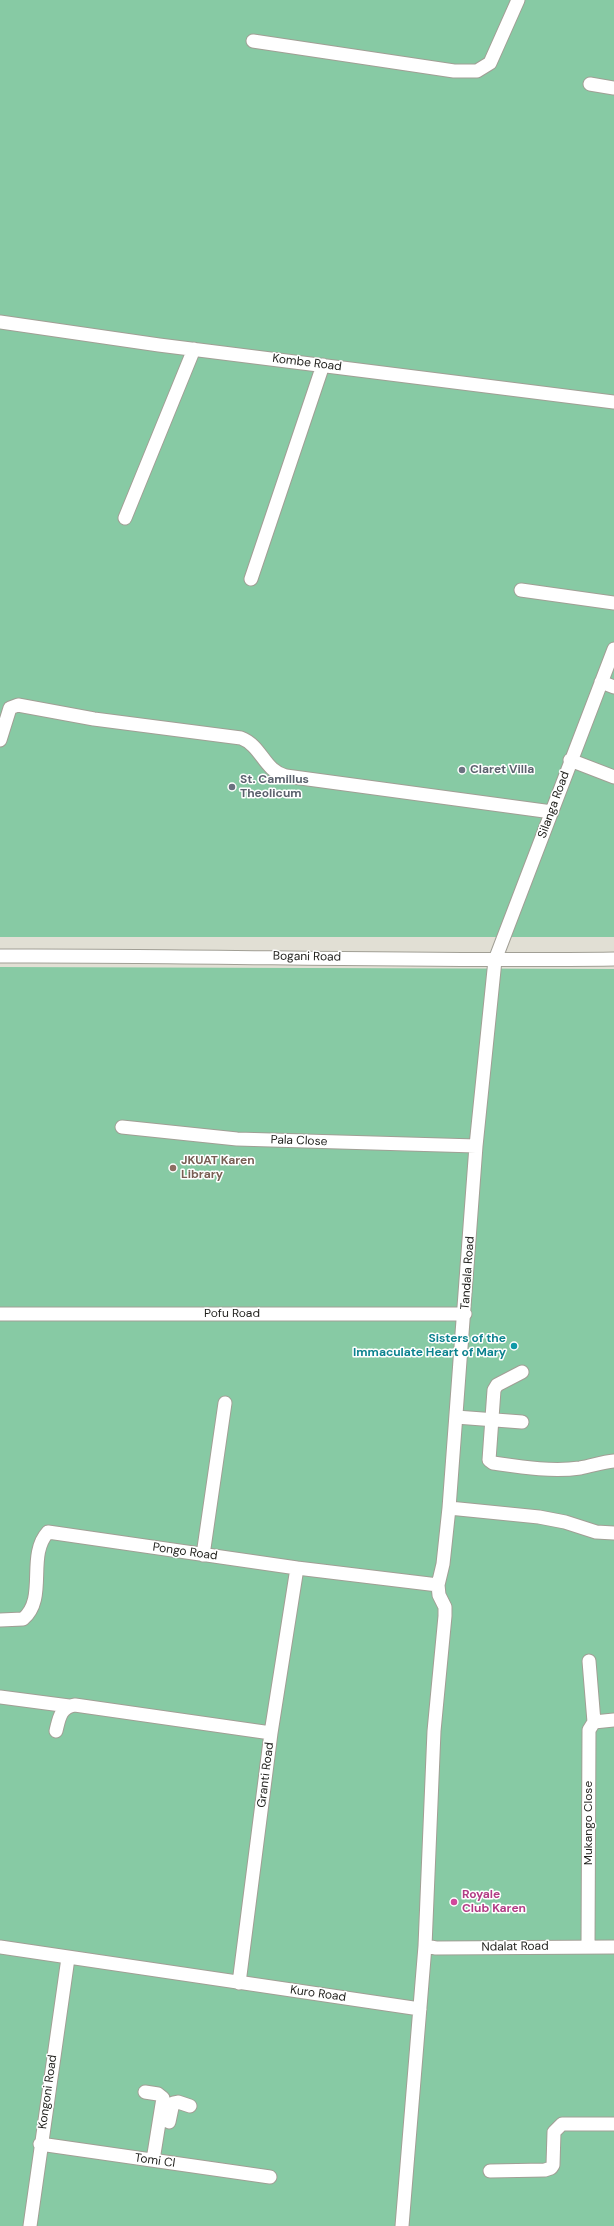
<!DOCTYPE html>
<style>
body{margin:0}
canvas{display:block;background:#e1dfd4}
</style>
<canvas width="614" height="2226"></canvas>
<script>
const ctx = document.querySelector('canvas').getContext('2d');
ctx.lineJoin = 'round';
function fillPath(path, color) { ctx.fillStyle = color; ctx.fill(path, 'evenodd'); }
function trace(path, color, width, dash) { ctx.strokeStyle = color; ctx.lineWidth = width; ctx.lineCap = dash ? 'butt' : 'round'; ctx.setLineDash(dash || []); ctx.stroke(path); }
function label(font, color, halo, rows, align = 'center') {
  ctx.font = font + ' "DM Sans",sans-serif'; ctx.lineWidth = 3; ctx.setLineDash([]); ctx.textBaseline = 'middle'; ctx.strokeStyle = halo; ctx.fillStyle = color; for (const [text, x, y, turn = 0] of rows) {
    ctx.save(); ctx.translate(x, y); ctx.rotate((+turn || 0) * Math.PI / 180); ctx.textAlign = isNaN(turn) ? turn : align; if (halo) ctx.strokeText(text, 0, 0); ctx.fillText(text, 0, 0); ctx.restore();
  }
}
fillPath(new Path2D(`
 M0,0h614v937h-614z
 M0,967l614,2v1257h-614z`), '#87caa4');
const minor = new Path2D(`
 M253,41l201,30h23l13,-8 28,-63
 M590,84l24,4
 M0,322l159,23 455,57
 M125,518l69,-169
 M251,579l72,-214
 M521,590l93,13
 M601,682l13,5
 M0,740l10,-32 8,-3 76,14 147,19c21,8 23,33 45,38l266,36
 M570,760l44,17
 M0,956c205,-1 409,6 614,3
 M122,1127l115,12 239,7
 M0,1314h465
 M522,1372l-25,13 -3,5 -5,70 4,3c28,4 59,9 87,5 12,-2 22,-6 34,-7
 M456,1417l66,5
 M449,1508l90,9 26,5 31,10 18,1
 M203,1555l22,-152
 M0,1620l23,-1c25,-21 3,-63 25,-87l249,36 141,17
 M589,1661l5,61
 M0,1697l69,9
 M56,1731c3,-12 4,-24 19,-26l196,28
 M425,1946l9,-215 11,-115v-9l-6,-12 -1,-10 5,-21 6,-56 27,-362 19,-186 119,-311
 M588,1946l1,-216 5,-8 20,-2
 M0,1947l420,62
 M239,1983l32,-250 26,-165
 M145,2092l13,2 5,4 -10,62
 M169,2122l4,-19 5,-1 12,4
 M40,2144l230,33
 M490,2171l55,-1 6,-2 2,-3 1,-33 8,-8h52
 M30,2226l38,-268
 M402,2226l23,-280 11,2 178,-1`);
trace(minor, '#a19f95', 15);
trace(minor, '#fff', 13);
for (const [x, y, r, color] of [
 [462,770,4,"#6b7280"],
 [232,787,4,"#6b7280"],
 [173,1168,4,"#8d6e63"],
 [514,1346,4,"#0f9aa8"],
 [454,1902,4,"#d1479c"]
]) { const dot = new Path2D(); dot.arc(x, y, r, 0, 2 * Math.PI); ctx.fillStyle = color; ctx.fill(dot); trace(dot, '#fff', 1.5); }
label('12px', '#1f1f1b', '#fff', [
 ["Kombe Road",307,363,7],
 ["Silanga Road",554,805,-70],
 ["Bogani Road",307,957,1],
 ["Pala Close",299,1141,2],
 ["Tandala Road",468,1273,-86],
 ["Pofu Road",232,1314],
 ["Pongo Road",185,1552,8],
 ["Granti Road",266,1775,-83],
 ["Mukango Close",589,1823,-90],
 ["Ndalat Road",515,1947,-1],
 ["Kuro Road",318,1994,8],
 ["Kongoni Road",48,2092,-82],
 ["Tomi Cl",155,2161,8]
]);
label('bold 12px', '#5b616d', '#fff', [
 ["Claret Villa",470,770],
 ["St. Camillus",240,780],
 ["Theolicum",240,794]
], 'left');
label('bold 12px', '#785e54', '#fff', [
 ["JKUAT Karen",181,1161],
 ["Library",181,1175]
], 'left');
label('bold 12px', '#0d838f', '#fff', [
 ["Sisters of the",506,1339],
 ["Immaculate Heart of Mary",506,1353]
], 'right');
label('bold 12px', '#b23c85', '#fff', [
 ["Royale",462,1895],
 ["Club Karen",462,1909]
], 'left');
</script>
